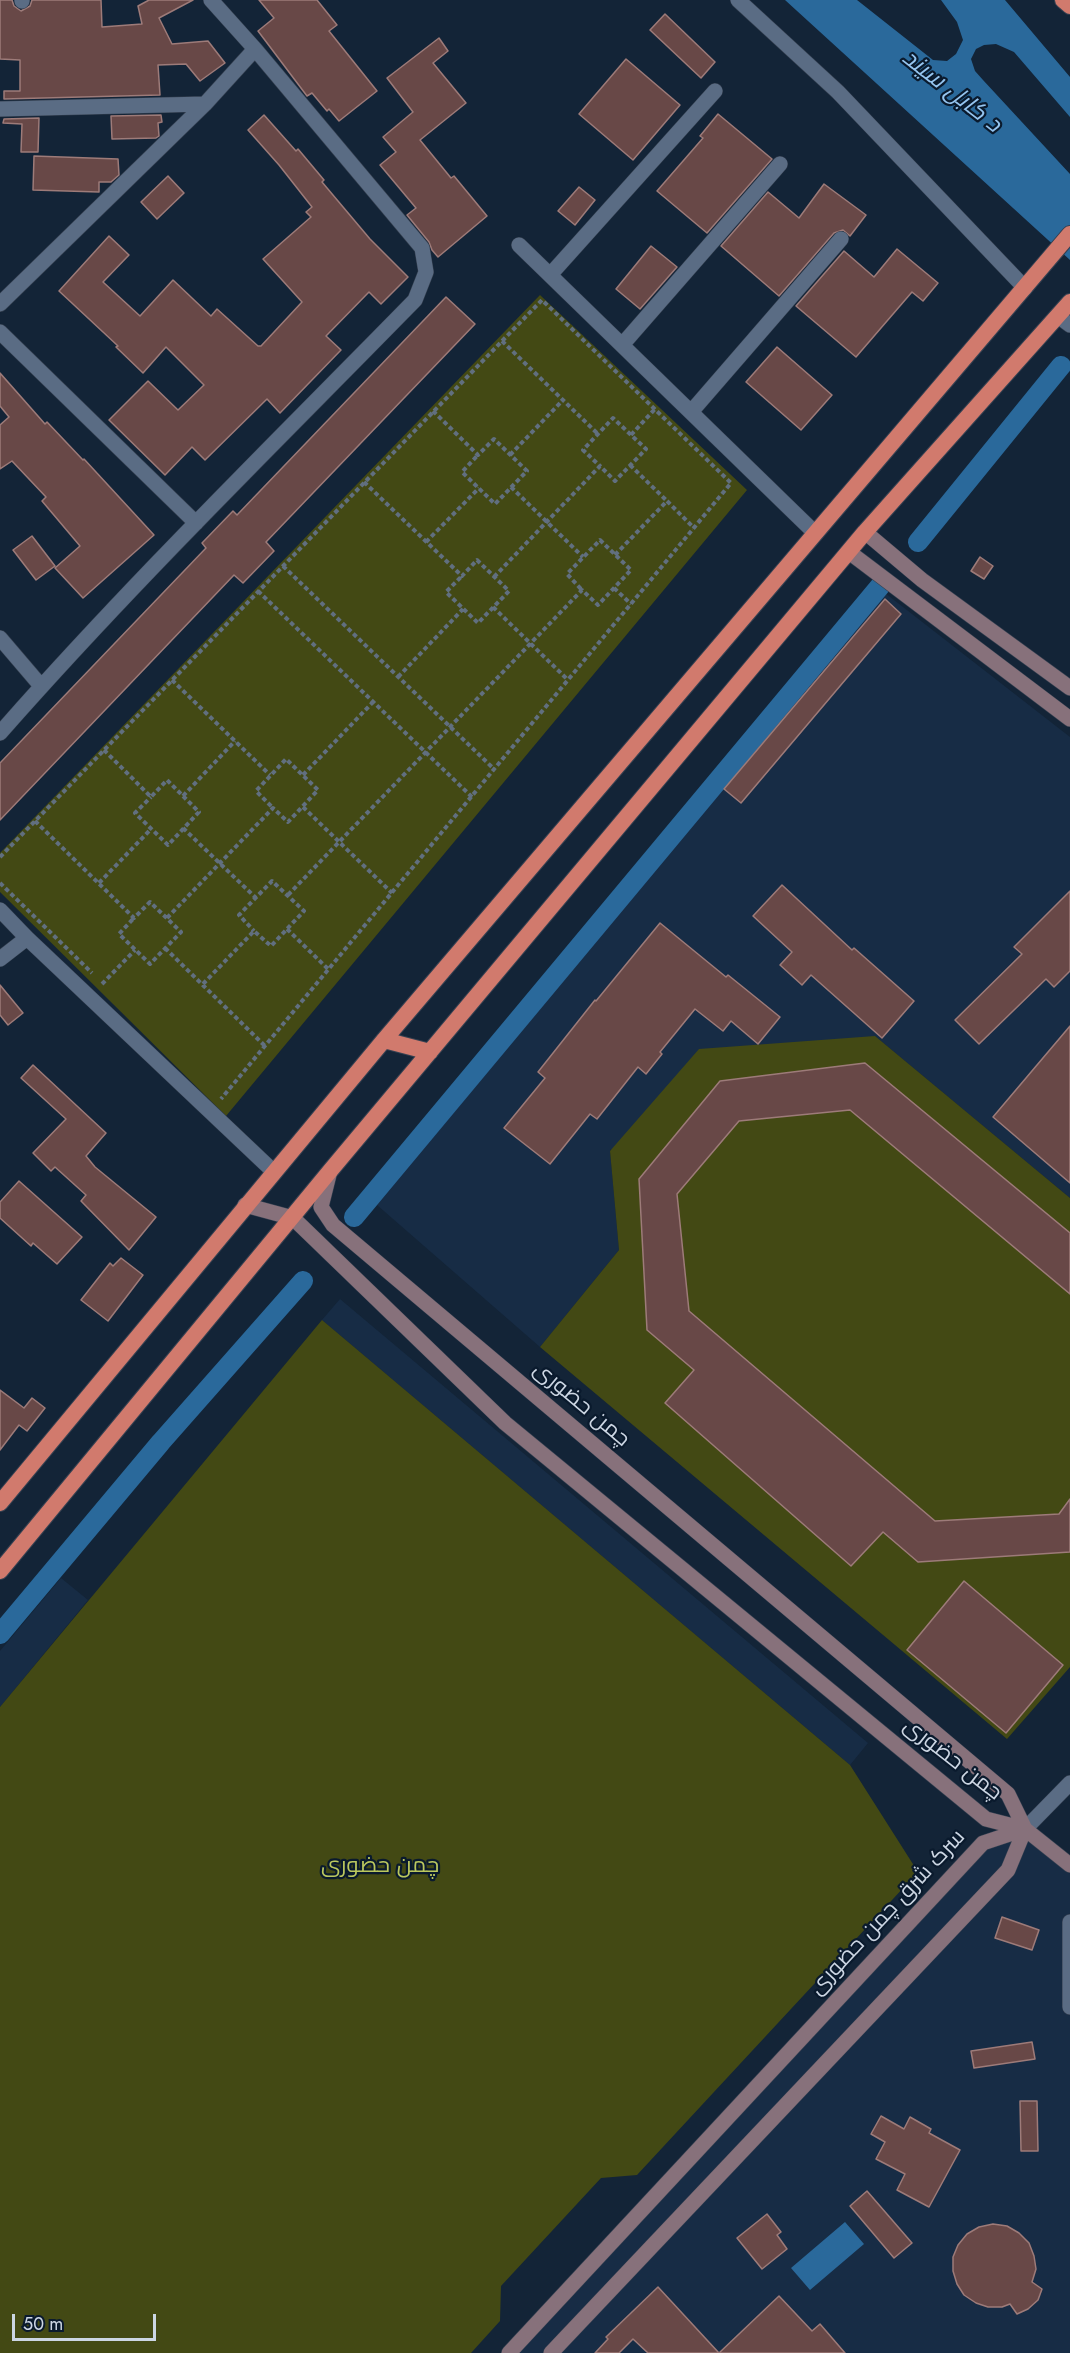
<!DOCTYPE html>
<meta charset="utf-8">
<style>
body{margin:0}
#map{position:relative;width:1070px;height:2353px;overflow:hidden;background:#132437;font-family:Jost,sans-serif}
canvas{display:block}
.scale{position:absolute;left:12px;top:2314px;width:144px;height:27px;box-sizing:border-box;border:3px solid #ccd6e3;border-top:0;padding-left:8px;font-size:18px;line-height:21px;white-space:nowrap;color:#ccd6e3;-webkit-text-stroke:4px #0a1a2d;paint-order:stroke}
</style>
<div id="map">
<canvas width="1070" height="2353"></canvas>
<div class="scale">50 m</div>
</div>
<script>
const ctx = document.querySelector('canvas').getContext('2d');
ctx.lineJoin = 'round';
function fillPath(path, color) { ctx.fillStyle = color; ctx.fill(path, 'evenodd'); }
function trace(path, color, width, dash) { ctx.strokeStyle = color; ctx.lineWidth = width; ctx.lineCap = dash ? 'butt' : 'round'; ctx.setLineDash(dash || []); ctx.stroke(path); }
function label(font, color, halo, rows, align = 'center') {
  ctx.font = font + ' Jost,Cairo,sans-serif'; ctx.lineWidth = 4.5; ctx.setLineDash([]); ctx.textBaseline = 'middle'; ctx.strokeStyle = halo; ctx.fillStyle = color; for (const [text, x, y, turn = 0] of rows) {
    ctx.save(); ctx.translate(x, y); ctx.rotate((+turn || 0) * Math.PI / 180); ctx.textAlign = isNaN(turn) ? turn : align; if (halo) ctx.strokeText(text, 0, 0); ctx.fillText(text, 0, 0); ctx.restore();
  }
}
fillPath(new Path2D(`
 M885,593l185,144v461l-195,-162 -265,114 9,100 -79,97 -163,-142z
 M340,1299l528,444 -18,22 -528,-445z
 M61,1578l27,22 -88,107v-56z
 M1025,1829l45,36v488h-561l474,-510z`), '#172c45');
fillPath(new Path2D(`
 M540,295l207,195 -521,626 -226,-224v-39z
 M875,1036l195,162v469l-63,72 -467,-392 79,-97 -9,-99 89,-102z
 M322,1320l528,445 68,107 -281,303 -36,3 -100,108 -1,35 -29,32h-471v-646z`), '#434914');
fillPath(new Path2D(`
 M785,0h72l76,60 14,1 9,-7 7,-14 -6,-18 -16,-22h64l65,77v40l-56,-65 -18,-8 -12,1 -8,4 -5,10 4,12 8,9 87,94v86z
 M845,2222l19,22 -54,46 -19,-22z`), '#2a699b');
trace(new Path2D(`
 M918,542l143,-176
 M354,1217l527,-632
 M0,1634l161,-192 142,-161`), '#2a699b', 20);
const building = new Path2D(`
 M0,0h12l2,6 7,5 9,-5 2,-6h69l1,27 40,-3 -4,-18 11,-6h44l-34,18 13,26 36,-3 17,22 -25,18 -14,-17 -28,1 2,30 -156,4v-8h16v-31l-20,-1z
 M259,0h58l20,25 -8,6 48,60 -38,30 -10,-12 -2,2 -15,-18 -5,3 -49,-65 16,-13z
 M665,14l50,48 -14,16 -51,-48z
 M439,38l9,13 -15,12 33,40 -46,37 31,38 3,-2 33,40 -49,41 -6,-7 -3,-8 -22,-27 9,-7 -36,-43 16,-13 -13,-15 30,-25 -26,-34z
 M626,59l54,46 -47,55 -54,-46z
 M718,114l54,45 -65,74 -50,-42 46,-53 -3,-2z
 M161,115l1,7 -4,1 1,13 -3,2 -44,1 -1,-23z
 M264,115l32,36 2,-2 26,31 -2,2 48,57 38,38 -27,27 -12,-12 -43,44 15,14 -61,63 -13,-14 -62,61 -13,-13 -27,28 -56,-55 39,-39 30,29 26,-25 -38,-38 -23,26 -27,-26 2,-1 -59,-55 50,-55 20,19 -26,27 37,34 33,-36 38,36 6,-7 41,37h3l41,-44 -39,-43 48,-42 -5,-5 6,-5 -33,-42 -31,-35z
 M39,118l-1,34h-17l1,-28 -19,-1 1,-4z
 M34,156l84,3 1,16 -8,7h-12v10l-66,-2z
 M168,176l16,17 -27,26 -16,-17z
 M824,184l42,31 -16,21 -7,-6 -9,3 -55,63 -58,-50 47,-54 31,26z
 M579,187l16,13 -20,25 -17,-14z
 M651,246l26,21 -37,42 -24,-20z
 M897,249l41,34 -15,18 -11,-9 -56,65 -60,-51 48,-55 30,26z
 M446,297l29,27 -209,218 8,9 -31,32 -9,-8 -234,245v-57l206,-215 -4,-5 31,-32 4,4z
 M777,347l55,48 -31,35 -55,-48z
 M0,373l45,51 2,-2 36,38 1,-1 70,76 -71,63 -28,-30 25,-22 -38,-45 4,-4 -34,-36 -12,8v-44l9,-8 -9,-11z
 M32,536l23,30 -19,14 -23,-30z
 M980,557l13,9 -9,13 -13,-8z
 M885,599l16,15 -160,189 -17,-14z
 M782,885l70,65 2,-2 60,53 -32,37 -71,-63 -9,10 -22,-20 12,-13 -39,-36z
 M1070,891v80l-16,16 -8,-8 -67,65 -24,-24 67,-66 -8,-7z
 M660,923l66,54 2,-2 52,42 -22,27 -27,-23 -8,10 -28,-22 -35,43 2,2 -16,20 -8,-7 -41,52 -7,-5 -40,50 -46,-36 41,-50 -7,-6 57,-72 1,1z
 M0,985l23,28 -15,12 -8,-10z
 M1070,1026v157l-77,-66z
 M865,1063l205,170v61l-220,-184 -111,11 -62,73 12,117 246,210 124,-7 11,-15v53l-152,10 -35,-30 -32,34 -186,-163 29,-33 -47,-40 -8,-151 81,-98z
 M33,1065l73,68 -20,23 9,11 61,50 -27,33 -48,-49 5,-6 -31,-28 -4,4 -18,-18 33,-34 -45,-41z
 M19,1181l63,56 -25,27 -24,-21 -2,3 -31,-28v-16z
 M121,1258l22,17 -35,46 -27,-21 29,-37 3,3z
 M0,1390l24,18 8,-10 13,10 -18,23 -8,-6 -19,25z
 M964,1581l99,84 -57,68 -99,-83z
 M1002,1917l37,13 -7,20 -37,-12z
 M1032,2042l3,17 -61,9 -3,-17z
 M1020,2101h17l1,50h-17z
 M881,2116l23,13 6,-12 21,12 -2,4 31,17 -31,57 -32,-17 8,-16 -29,-15 9,-17 -14,-8z
 M867,2191l45,52 -18,15 -44,-52z
 M767,2214l14,18 -4,3 10,14 -25,20 -25,-31z
 M993,2224l14,2 12,7 10,10 5,13 2,13 -4,13 10,7 -4,11 -10,9 -11,5 -7,-10 -8,3h-14l-12,-4 -12,-8 -7,-11 -4,-13v-14l5,-12 9,-11 12,-7z
 M658,2287l61,66h-71l-15,-14 -14,14h-24l13,-14 -2,-2z
 M779,2296l33,35 8,-7 25,29h-126z`);
fillPath(building, '#684847');
trace(building, '#9d7b79', 1.5);
const minor = new Path2D(`
 M22,0v1
 M738,0l100,92 187,196
 M0,109l205,-5
 M519,245l295,287
 M550,275l165,-184
 M0,304l205,-200 50,-55
 M1058,316l12,9
 M0,332l196,191
 M622,345l158,-181
 M691,412l150,-173
 M0,638l41,48
 M0,733c132,-150 275,-290 415,-433l11,-28 -4,-24 -167,-199 -44,-49
 M0,910l27,28 247,234
 M0,959l27,-21
 M1070,1922v85`);
const tertiary = new Path2D(`
 M1025,1829l45,-46`);
const secondary = new Path2D(`
 M865,532l57,48 148,108
 M849,552l221,167
 M330,1171l-9,36 12,18 675,569 17,35
 M245,1205l48,13 212,205 481,396 39,10 45,36
 M509,2353l474,-510 42,-14
 M551,2353l457,-483 17,-41`);
const trunk = new Path2D(`
 M1063,0l7,6
 M384,1040l46,12
 M0,1503l384,-463 686,-806
 M0,1571l330,-400 535,-639 205,-230`);
trace(minor, '#364151', 16);
trace(tertiary, '#364151', 16);
trace(secondary, '#364151', 16);
trace(trunk, '#364151', 18);
trace(new Path2D(`
 M502,341l96,93
 M433,411l45,44 16,-16 33,32 -32,33 -33,-32 16,-17
 M631,435l24,-26
 M510,455l53,-55
 M630,465l37,36
 M364,482l98,94 15,-16 32,31 -31,32 -32,-31 16,-16
 M511,487l72,70
 M426,542l53,-54
 M615,555l52,-54 27,27
 M283,566l211,203
 M494,577l106,-111 15,15 31,-32 -33,-31 -30,32 17,16
 M614,588l17,16
 M258,591l214,206
 M493,607l75,73
 M398,677l65,-68
 M172,680l98,95
 M104,750l47,47 16,-17 32,32 -31,33 -33,-32 16,-16
 M303,775l70,-73
 M183,796l52,-55
 M303,807l89,86
 M35,821l99,97 16,-16 31,30 -31,32 -31,-30 15,-16
 M183,828l73,70
 M0,857l542,-557 189,183 -510,616
 M0,883l92,90
 M99,883l52,-54
 M288,895l294,-305 16,15 33,-35 -31,-30 -33,34 15,16
 M167,918l106,-110 15,14 30,-32 -32,-31 -30,32 17,17
 M287,929l41,40
 M165,948l100,98
 M102,984l33,-34
 M203,984l51,-53 17,15 33,-35 -32,-30 -33,34 15,16`), '#616f7f', 4, [4.5, 3]);
trace(minor, '#5a6c84', 15);
trace(tertiary, '#5a6c84', 15);
trace(secondary, '#87717b', 15);
trace(trunk, '#d17a6d', 16);
label('22px', '#ccd6e3', '#0a1a2d', [
 ["چمن حضوری",581,1405,40],
 ["چمن حضوری",952,1760,38],
 ["سرک شرق چمن حضوری",888,1913,-47]
]);
label('22px', '#bbc85e', '#0a1a2d', [
 ["چمن حضوری",380,1867]
]);
label('italic 24px', '#95c5f0', '#0a1a2d', [
 ["د کابل سيند",951,92,38]
]);
</script>
